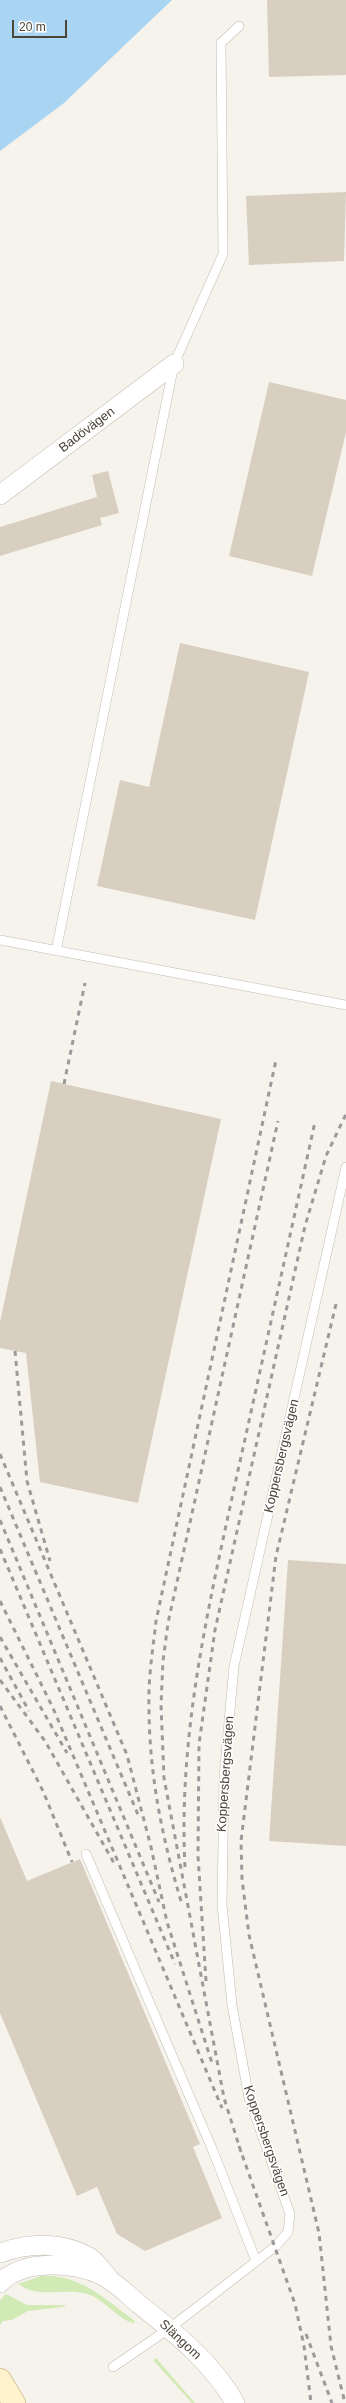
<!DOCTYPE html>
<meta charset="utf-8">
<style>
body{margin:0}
#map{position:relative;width:346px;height:2403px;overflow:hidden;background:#f6f3ec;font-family:Helvetica,sans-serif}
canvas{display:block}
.scale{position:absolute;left:12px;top:20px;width:55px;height:18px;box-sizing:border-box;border:2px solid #4b4439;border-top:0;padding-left:5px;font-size:12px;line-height:14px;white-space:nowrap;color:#4b4439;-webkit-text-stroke:3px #fff;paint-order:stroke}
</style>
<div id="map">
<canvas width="346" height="2403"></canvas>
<div class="scale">20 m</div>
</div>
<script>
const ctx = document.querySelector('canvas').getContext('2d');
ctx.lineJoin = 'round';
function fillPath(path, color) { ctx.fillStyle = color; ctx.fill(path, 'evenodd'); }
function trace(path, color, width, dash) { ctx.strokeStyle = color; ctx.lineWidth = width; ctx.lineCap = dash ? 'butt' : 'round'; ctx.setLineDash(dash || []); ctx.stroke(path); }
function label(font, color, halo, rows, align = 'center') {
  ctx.font = font + ' Helvetica,sans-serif'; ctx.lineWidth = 3; ctx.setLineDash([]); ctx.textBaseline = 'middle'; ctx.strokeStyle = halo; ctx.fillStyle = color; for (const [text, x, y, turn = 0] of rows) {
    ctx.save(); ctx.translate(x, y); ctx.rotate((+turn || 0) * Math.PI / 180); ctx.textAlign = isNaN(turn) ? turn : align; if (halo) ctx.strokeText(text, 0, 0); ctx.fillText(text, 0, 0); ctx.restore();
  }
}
fillPath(new Path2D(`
 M41,2276c38,-3 65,24 94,45l-1,2c-13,-1 -31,-25 -47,-29 -24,-7 -47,6 -69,-10z
 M6,2294l21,11h39l-3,2 -35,4 -16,9 -9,1 -3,4v-25z
 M156,2358l39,45h-3l-39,-43z`), '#d2eab5');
fillPath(new Path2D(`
 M0,0h172l-108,103 -64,48z`), '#a9d4f2');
fillPath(new Path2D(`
 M267,0h79v75l-77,2z
 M346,192l-2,69 -95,4 -3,-69z
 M269,382l77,18v32l-34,144 -83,-20z
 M108,471l11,42 -19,5 2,7 -102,31v-29l97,-30 -5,-22z
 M180,643l129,29 -54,248 -158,-34 23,-106 29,7z
 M51,1081l170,38 -83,384 -98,-21 -14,-129 -26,-5v-26z
 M288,1560l58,4v282l-77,-5z
 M0,1817l27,64 53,-22 120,285 -7,3 29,71 -77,33 -28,-17 -20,-47 -20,9 -77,-183z`), '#d8cfc1');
const lane = new Path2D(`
 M0,940l346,65
 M56,951l118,-587 49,-110 -2,-211 18,-17
 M86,1854l127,297 43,110
 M113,2367l57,-39 106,-82 12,-14 2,-18 -41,-116 -17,-93 -10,-100 2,-128 10,-111 112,-499`);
const street = new Path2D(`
 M0,495l174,-131
 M0,2253c28,-10 61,-12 89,4 7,4 13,14 19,20
 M0,2283c23,-24 73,-21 101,-8 15,7 27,20 39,30 35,28 73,58 95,98`);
const secondary = new Path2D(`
 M0,2380l14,23`);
trace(lane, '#c2bbae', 10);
trace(street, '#c2bbae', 20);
trace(secondary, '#d6c79b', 24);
trace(lane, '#fff', 9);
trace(street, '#fff', 19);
trace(secondary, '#fff3cd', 22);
trace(new Path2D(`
 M64,1084l21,-101
 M336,1304l-60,252 -35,285 1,38 7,56 70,298 12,113 14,57
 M15,1351l12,130 23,80
 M0,1454l127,301 24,92 16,75 45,141
 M0,1487l139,330
 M0,1520l159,382
 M0,1549l175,415
 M0,1601l53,107 169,400
 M0,1637l67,116
 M0,1658l29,53
 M0,1680l45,61 69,122
 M0,1706l43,85 29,71
 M185,1867c-7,-133 24,-263 52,-392 26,-117 52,-235 78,-353
 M181,1901c-19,-63 -32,-128 -32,-195 -1,-28 4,-57 7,-85l120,-561
 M206,1981l-8,-125 1,-112 16,-114 90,-404 21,-70 20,-42
 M239,2146l56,158 9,42 7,57
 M241,2152l-17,-54 -60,-320 -3,-73 2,-44 5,-38 110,-502
 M306,2334l26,69`), '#9a9a9a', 3, [5, 5]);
label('13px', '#4b4439', '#fff', [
 ["Badövägen",87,430,-37],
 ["Koppersbergsvägen",282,1456,-77],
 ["Koppersbergsvägen",226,1774,-86],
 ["Koppersbergsvägen",266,2141,71],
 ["Slängom",180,2340,43]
]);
</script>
